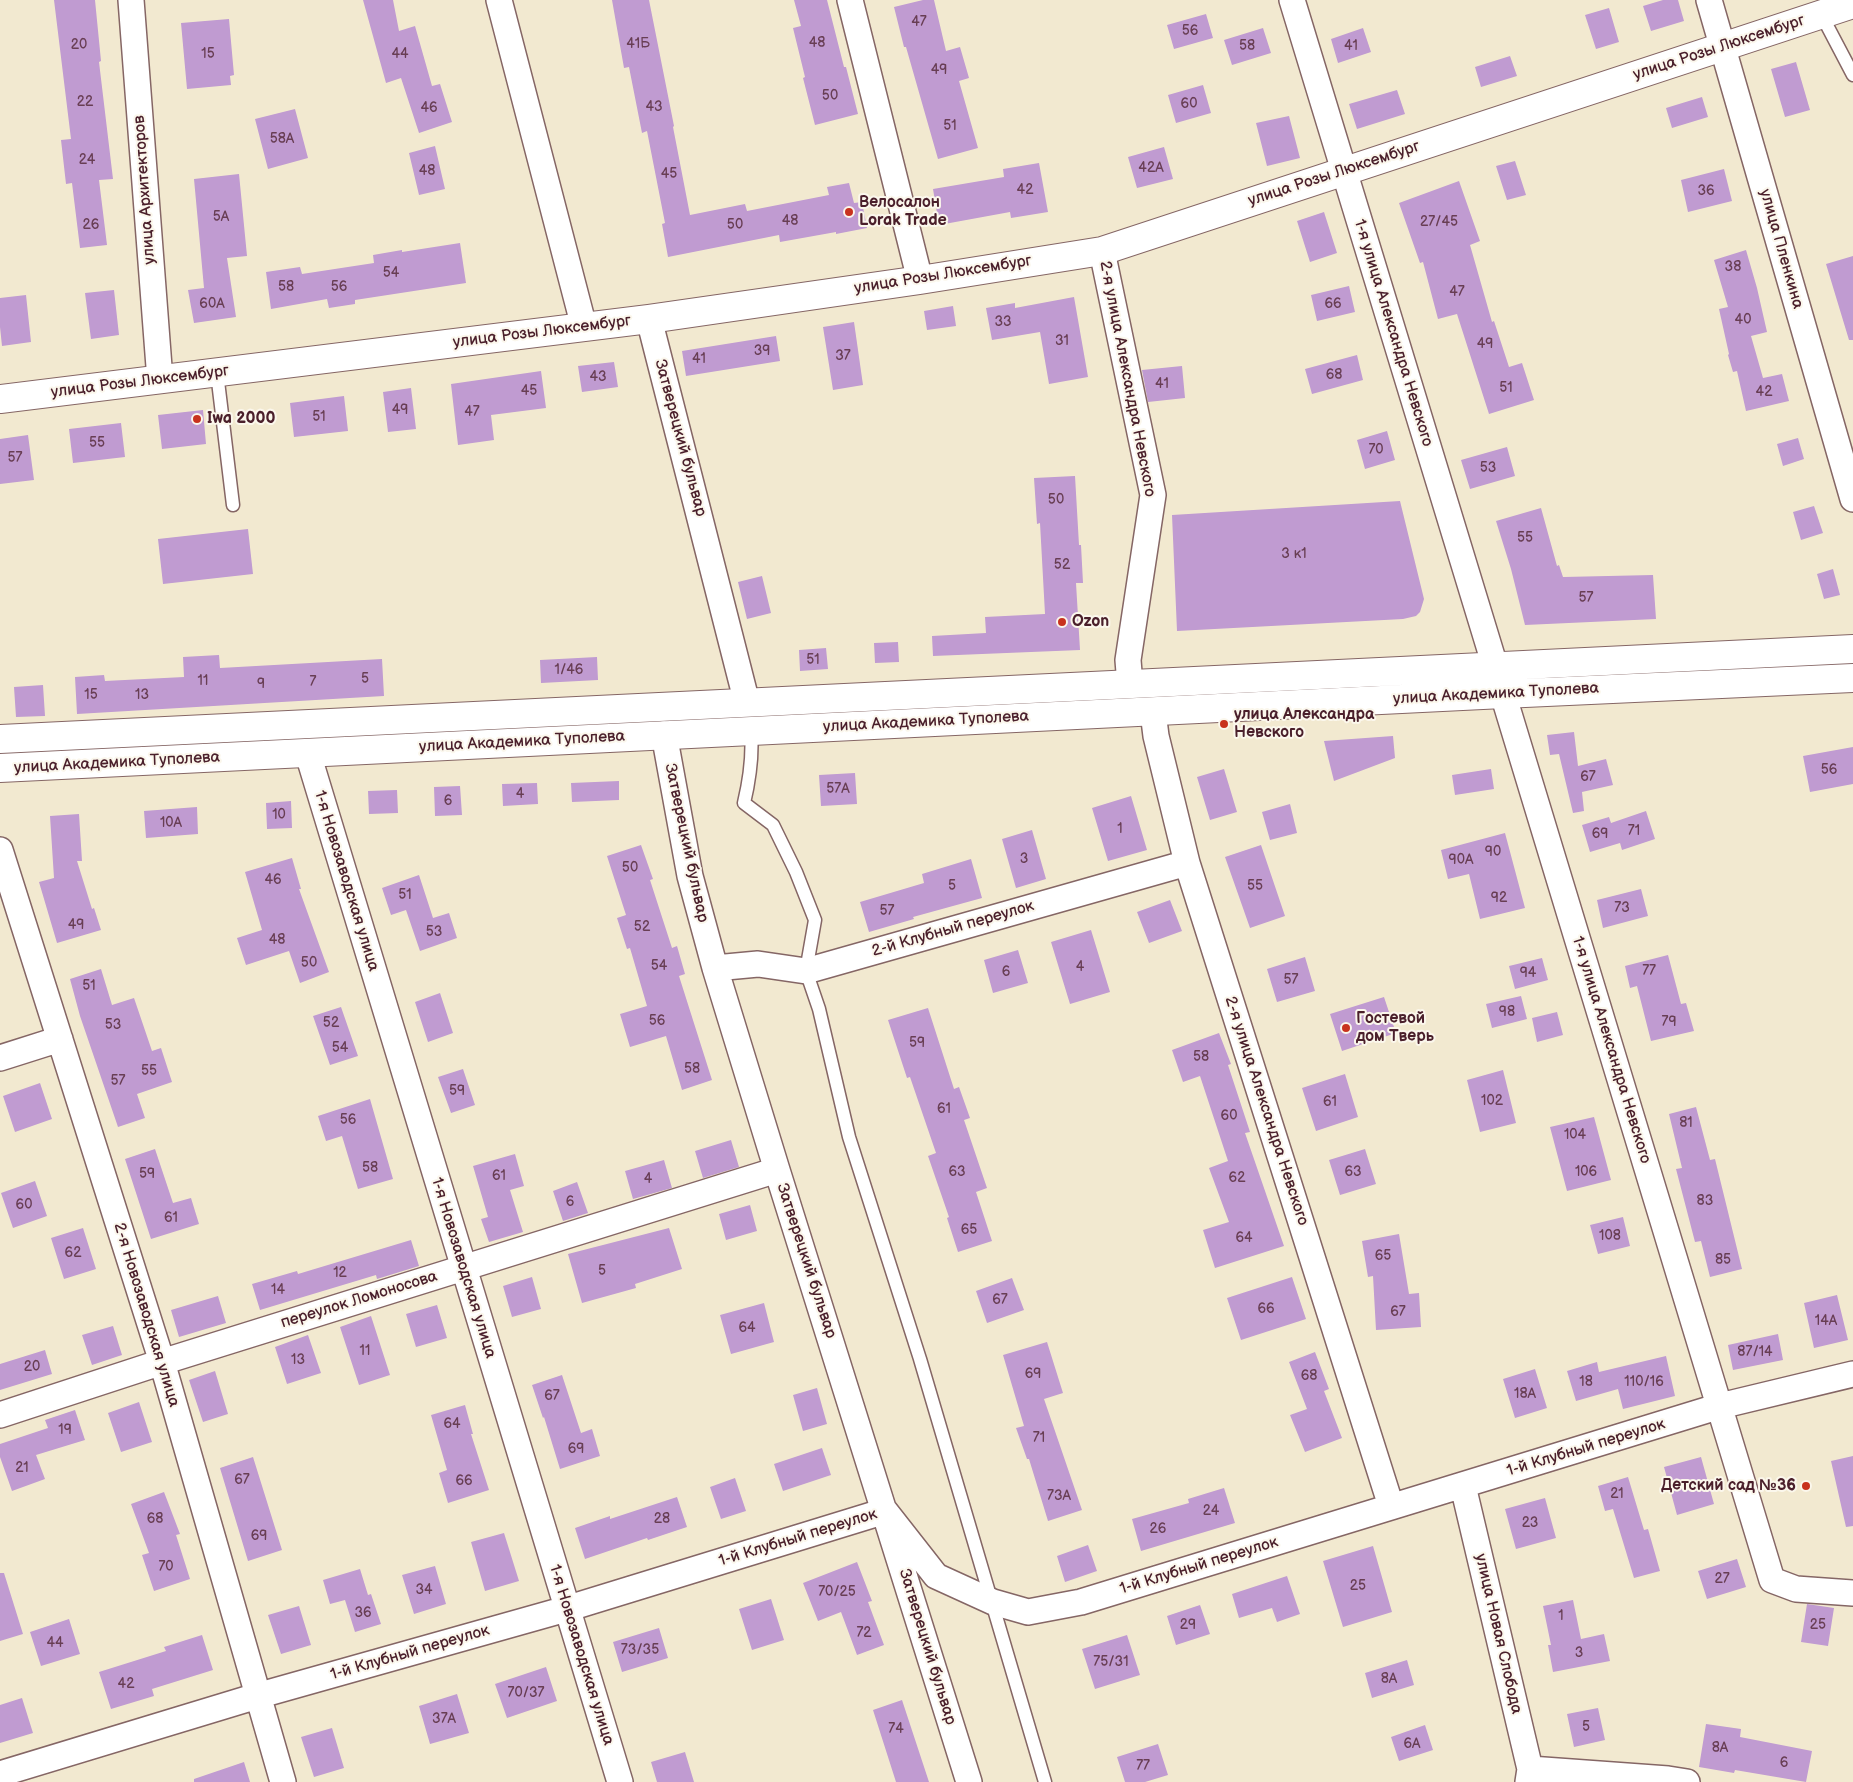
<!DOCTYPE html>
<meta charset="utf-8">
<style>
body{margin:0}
canvas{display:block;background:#f2e9d0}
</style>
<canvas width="1853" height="1782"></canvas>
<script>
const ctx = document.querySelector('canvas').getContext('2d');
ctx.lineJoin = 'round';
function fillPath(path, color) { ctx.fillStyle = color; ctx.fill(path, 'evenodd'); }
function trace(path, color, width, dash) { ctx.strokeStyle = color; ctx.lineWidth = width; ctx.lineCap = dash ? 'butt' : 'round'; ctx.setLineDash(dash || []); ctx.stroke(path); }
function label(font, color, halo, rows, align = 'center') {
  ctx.font = font + ' "Balsamiq Sans",sans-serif'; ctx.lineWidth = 4; ctx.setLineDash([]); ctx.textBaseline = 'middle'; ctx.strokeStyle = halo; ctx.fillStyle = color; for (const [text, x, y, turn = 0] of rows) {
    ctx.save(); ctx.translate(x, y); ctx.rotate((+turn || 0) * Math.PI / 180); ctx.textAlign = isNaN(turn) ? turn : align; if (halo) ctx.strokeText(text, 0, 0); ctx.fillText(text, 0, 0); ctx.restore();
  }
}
fillPath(new Path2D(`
 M54,0h41l6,61 -2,1 14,117 -14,1 8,65 -27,3 -8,-65 -6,1 -5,-44 10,-1z
 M363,0h30l6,31 16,-5 17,60 8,-2 12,38 -33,11 -18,-55 -15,5z
 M612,0h37l25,126 -1,1 17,88 55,-11 2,7 82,-16 -2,-8 22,-4 5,20 8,-1 5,26 -31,6v-2l-56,10 -1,-7 -111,22 -6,-33 3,-1 -18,-92 -5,2 -13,-66 -5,1z
 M794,0h33l17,67h2l12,47 -43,11 -12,-47 2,-1 -12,-49 8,-2z
 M923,0h11l12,51 14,-4 9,31 -10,3 19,67 -40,11 -32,-112h-2l-10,-40z
 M1663,0h15l6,21 -33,10 -8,-25z
 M1609,8l10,34 -23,7 -11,-34z
 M1206,14l7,24 -39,11 -7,-24z
 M229,19l5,56 -4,1 1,9 -44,4 -6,-66z
 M1263,28l8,25 -39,12 -8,-25z
 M1363,28l8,24 -33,11 -7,-24z
 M1510,56l7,20 -36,11 -6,-20z
 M1796,62l14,48 -25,7 -14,-48z
 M1203,85l8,28 -35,10 -8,-28z
 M1397,90l8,24 -48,15 -8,-25z
 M1702,97l6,20 -36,11 -6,-20z
 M295,109l13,49 -40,11 -13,-50z
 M1289,116l11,42 -33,8 -11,-43z
 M435,146l10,43 -26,6 -10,-42z
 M1164,147l9,32 -36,9 -9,-31z
 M1515,161l11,34 -19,5 -11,-34z
 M1039,163l9,49 -37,6 -1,-6 -71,13 -6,-36 71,-12 -1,-8z
 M1724,169l8,32 -44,11 -7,-32z
 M239,174l8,82 -20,2 9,59 -42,6 -6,-33 16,-2 -10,-109z
 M1459,181l21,60 -10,4 22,77 2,-1 15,46 13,-4 12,37 -45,14 -32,-100 -19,5 -15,-57 -3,1 -21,-60z
 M1324,212l13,41 -27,9 -13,-41z
 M460,243l6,40 -111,17v4l-26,4 -2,-9 -56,10 -5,-37 34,-5 2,7 72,-11 -1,-8 29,-5v2z
 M1746,250l11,38 10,44 -16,4 12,42 19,-4 7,27 -43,10 -9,-40 -4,1 -5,-17 1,-1 -10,-45 9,-2 -14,-47z
 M1853,256v84h-4l-23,-76z
 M1349,286l6,26 -38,9 -6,-26z
 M114,290l5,45 -28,4 -6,-46z
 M26,295l5,47 -29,4 -2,-19v-29z
 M1074,297l14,80 -39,7 -9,-52 -48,8 -6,-32 29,-5v5z
 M953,306l3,20 -29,4 -3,-19z
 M854,322l9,63 -30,5 -10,-63z
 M776,336l4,25 -94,15 -4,-25z
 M1357,355l6,25 -51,14 -7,-25z
 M614,362l4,25 -36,5 -4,-26z
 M1182,366l3,32 -37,4 -6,-32z
 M541,371l5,37 -55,7 3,25 -36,5 -7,-61z
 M411,388l5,41 -28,3 -5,-40z
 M344,396l4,35 -54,6 -4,-34z
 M203,410l3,34 -44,5 -4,-34z
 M121,423l4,34 -52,6 -4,-34z
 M1387,431l8,29 -30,9 -8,-29z
 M28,435l6,45 -34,4v-45z
 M1798,438l6,21 -21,7 -6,-22z
 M1507,447l8,29 -45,13 -9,-29z
 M1075,476l4,69h2l2,38h-7l4,67 -147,6 -1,-20 54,-3 -1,-16 60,-3 -5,-91 -3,1 -3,-46z
 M1400,501l24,98 -4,13 -4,4 -13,3 -226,12 -5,-116z
 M1814,506l9,27 -22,7 -8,-28z
 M1541,508l16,58 2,-1 4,12 90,-2 3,44 -131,6 -14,-56 -15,-48z
 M248,529l5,45 -90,10 -5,-45z
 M1833,569l7,26 -16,4 -7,-25z
 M762,576l9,37 -24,6 -9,-37z
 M898,642l1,20 -24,1 -1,-20z
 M826,648l2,21 -28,2 -1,-21z
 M219,655l1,13 162,-9 2,37 -307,18 -2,-37 29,-2 1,6 79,-4 -1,-20z
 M597,657l1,23 -57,3 -1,-23z
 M43,685l2,31 -29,1 -2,-30z
 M1574,732l4,34 28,-7 7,26 -31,7 2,19 -11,2 -14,-59 -9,1 -3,-20z
 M1393,736l2,22 -61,23 -10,-40z
 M1853,747v37l-43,8 -7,-36z
 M1224,769l13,43 -27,8 -13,-43z
 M1491,769l3,20 -39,6 -3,-20z
 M855,773l2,31 -36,2 -2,-31z
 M619,781v19l-47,2 -1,-19z
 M537,783l1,21 -35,2 -1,-22z
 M460,786l2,29 -27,1 -1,-29z
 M397,790l1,23 -29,1 -1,-23z
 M1131,796l16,54 -39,11 -16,-53z
 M291,801l1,27 -25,1 -1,-26z
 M1290,804l7,29 -27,7 -8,-28z
 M197,807l1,27 -52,4 -2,-27z
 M1646,811l9,28 -33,11 -2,-7 -30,9 -8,-27 27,-8 2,6z
 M79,814l3,47h-5l15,48 2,-1 7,22 -44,13 -18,-61 15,-4 -4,-62z
 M1032,830l14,49 -30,9 -14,-49z
 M1505,833l20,75 -45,11 -11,-45 -21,5 -7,-29z
 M641,845l12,34 -3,1 22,68 5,-2 8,28 -6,2 33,104 -30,10 -16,-54 -36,11 -10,-33 27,-8 -17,-58 -3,1 -10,-31 9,-3 -19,-59z
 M1261,845l24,71 -35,12 -25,-71z
 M292,858l9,31h-2l30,83 -29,11 -11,-32 -43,14 -9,-27 25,-8 -17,-58z
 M971,859l11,39 -69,19 1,2 -45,13 -9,-30 64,-19 -2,-9z
 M419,875l14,43 16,-5 8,25 -37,13 -14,-41 -15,5 -9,-27z
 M1641,889l7,27 -45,12 -6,-28z
 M1170,900l12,31 -33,12 -12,-31z
 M1091,930l19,62 -40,12 -19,-62z
 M1018,950l10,33 -35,10 -9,-33z
 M1668,955l13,49 5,-1 8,28 -43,10 -14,-55 -7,2 -5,-22z
 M1305,957l10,34 -38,11 -10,-33z
 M1542,958l6,22 -33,9 -6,-23z
 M101,969l11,36 22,-7 18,53 9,-3 11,34 -35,12 8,24 -27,9 -38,-111 -10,-37z
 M440,993l13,40 -25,9 -13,-40z
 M1521,996l6,23 -35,9 -6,-24z
 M1384,997l12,36 -54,18 -12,-37z
 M341,1007l17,49 -28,9 -17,-49z
 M928,1008l26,81 5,-2 11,31 -6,2 23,68 -11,4 16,49 -34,11 -11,-34 2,-1 -21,-61 8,-3 -26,-76 -3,1 -19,-58z
 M1557,1012l6,23 -26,7 -5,-24z
 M1219,1033l12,31 -3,1 22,67 -5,1 39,113 -69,22 -12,-38 26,-8 -20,-54 19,-7 -28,-85 -17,6 -11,-32z
 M463,1069l12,36 -24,8 -13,-36z
 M1503,1070l13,53 -36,9 -13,-52z
 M1345,1074l13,43 -42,14 -14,-43z
 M40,1083l12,36 -37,13 -12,-36z
 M370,1099l23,80 -35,10 -16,-53 -16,5 -8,-25z
 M1696,1107l14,53 5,-1 27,110 -32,8 -9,-36 -6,1 -19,-73 6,-1 -13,-54z
 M1594,1117l17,63 -44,11 -17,-64z
 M731,1140l8,27 -36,11 -8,-27z
 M155,1149l18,54 18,-5 8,26 -48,15 -26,-80z
 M1365,1149l11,35 -36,11 -11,-35z
 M515,1154l9,32 -14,4 13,42 -34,10 -8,-23 7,-2 -15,-51z
 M664,1160l8,28 -39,11 -8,-28z
 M35,1181l12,35 -34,12 -12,-35z
 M577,1182l11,31 -25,8 -10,-30z
 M750,1205l7,26 -31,9 -7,-26z
 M1623,1217l7,29 -32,8 -8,-29z
 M83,1228l13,41 -32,10 -13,-41z
 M669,1228l13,41 -47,15 1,4 -54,15 -14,-49z
 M1399,1234l10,60 10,-1 2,34 -45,3 -3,-54 -5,1 -6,-36z
 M411,1240l8,26 -42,13 -1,-4 -116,35 -8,-26 45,-13 1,3z
 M532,1277l9,32 -29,8 -9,-31z
 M1292,1277l14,42 -65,21 -14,-42z
 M1012,1278l12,32 -37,13 -11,-32z
 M1837,1295l11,45 -34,8 -10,-45z
 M218,1296l8,27 -47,14 -8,-27z
 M764,1303l10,39 -43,12 -11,-39z
 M437,1305l10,33 -31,9 -10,-33z
 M371,1316l19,59 -31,10 -19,-58z
 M113,1326l9,29 -30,10 -10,-30z
 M1778,1334l5,26 -50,10 -5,-25z
 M308,1335l13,38 -34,11 -12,-37z
 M1047,1342l16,51 -19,6 38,111 -34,11 -19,-62h-2l-11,-31 8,-2 -21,-71z
 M45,1350l7,24 -52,16v-26z
 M1315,1352l14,37 -5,2 18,47 -37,14 -15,-37 17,-6 -18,-47z
 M1666,1356l9,40 -52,13 -5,-20 -42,12 -9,-30 30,-9 2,10z
 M1535,1369l12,39 -32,10 -12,-39z
 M215,1371l13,43 -25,8 -14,-42z
 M562,1375l19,58 11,-4 8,27 -40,13 -16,-52 -1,1 -11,-33z
 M817,1388l10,36 -24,7 -10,-36z
 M139,1402l13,40 -31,10 -13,-39z
 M465,1405l8,29h-2l18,56 -41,13 -9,-30 8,-3 -16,-55z
 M75,1410l10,30 -49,15 9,24 -33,12 -12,-34v-13l48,-16 -3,-8z
 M822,1448l9,27 -48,16 -9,-27z
 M1853,1456v70l-7,1 -15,-66z
 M253,1457l29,93 -34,11 -28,-93z
 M1701,1457l13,47 -37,11 -13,-48z
 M1628,1477l16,53 4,-1 12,42 -26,7 -21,-69 -8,2 -7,-25z
 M735,1478l11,33 -25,8 -11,-32z
 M1224,1488l11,35 -94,28 -9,-32 57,-16 -1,-4z
 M164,1492l16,42 -4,1 14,44 -36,12 -12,-36 7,-2 -18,-49z
 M677,1497l10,30 -39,13 -1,-2 -62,21 -10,-31 35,-12v3z
 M1545,1498l11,40 -40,11 -11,-40z
 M504,1533l15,48 -34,10 -14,-49z
 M1088,1545l9,26 -32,11 -8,-26z
 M1373,1546l19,66 -49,15 -20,-66z
 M1737,1559l9,28 -39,12 -9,-28z
 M857,1562l15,39 -4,1 16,43 -27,10 -16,-43 -23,9 -15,-38z
 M435,1566l11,38 -32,10 -12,-39z
 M360,1569l8,26 3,-1 10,30 -26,8 -10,-32 -15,4 -7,-24z
 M0,1573h4l19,61 -23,7z
 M1287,1576l13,38 -23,8 -5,-14 -33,10 -7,-24z
 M771,1599l13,41 -32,10 -13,-41z
 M1573,1600l8,39 23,-5 6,27 -57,11 -5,-27h3l-8,-39z
 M1807,1604l27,4 -6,38 -27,-4z
 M1200,1605l10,29 -34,11 -9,-29z
 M299,1606l12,39 -30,9 -13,-39z
 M69,1619l11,35 -39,12 -11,-34z
 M659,1628l9,30 -46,14 -9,-30z
 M202,1635l11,35 -61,19 2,7 -43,13 -12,-37 67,-21 -2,-4z
 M1127,1635l13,40 -45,14 -13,-40z
 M1407,1660l7,25 -42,13 -7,-25z
 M546,1667l11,34 -50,17 -12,-34z
 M457,1694l12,39 -39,11 -11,-38z
 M22,1698l11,35 -33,10v-38z
 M902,1700l27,82h-33l-23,-72z
 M1598,1708l7,32 -31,7 -7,-33z
 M1706,1724l35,5 -1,8 72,14 -6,31 -71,-12 -1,3 -35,-6z
 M1425,1725l8,25 -34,11 -8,-24z
 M332,1728l12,40 -30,9 -13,-40z
 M1158,1744l10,31 -23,7h-20l-8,-25z
 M685,1752l9,30h-37l-6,-20z
 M244,1762l6,20h-56v-3z`), '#c09bd1');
const service = new Path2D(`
 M1821,14l32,61
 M217,373l16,132
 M751,730c2,26 -1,48 -7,73l29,22 23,47 19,48 -9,51 13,38 30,128 71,222 125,423`);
const minor = new Path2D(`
 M131,0l29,380
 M499,0l85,327
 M850,0l70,280
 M1292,0l203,666
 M1709,0l144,499
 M1102,251l51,244 -25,165 2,25
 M649,319l98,384
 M1503,694l269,886 24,9 57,4
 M1153,712l3,24 31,127 204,643
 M664,734l26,142 25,92 62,202 192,612
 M308,754l312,1028
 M0,850l162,512 121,420
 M715,968l43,-4 48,7 381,-108
 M0,1058l60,-19
 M0,1415l162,-53 615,-192
 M1463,1486l67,283 -2,13
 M1530,1769l138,10 19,3
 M0,1774l257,-78 309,-87 319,-98 51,65 57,26 35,10 53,-10 639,-196 133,-32`);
const tertiary = new Path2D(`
 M0,399l649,-80 271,-39 182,-29 751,-247`);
const primary = new Path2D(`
 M0,739l1853,-90
 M0,768l1503,-74 350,-16`);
trace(service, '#856665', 15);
trace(minor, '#856665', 28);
trace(tertiary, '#856665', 30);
trace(primary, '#856665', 30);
trace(service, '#fff', 12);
trace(minor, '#fff', 25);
trace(tertiary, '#fff', 28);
trace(primary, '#fff', 28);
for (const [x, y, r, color] of [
 [849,212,5,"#c8321e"],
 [197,419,5,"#c8321e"],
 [1062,622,5,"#c8321e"],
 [1224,724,5,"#c8321e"],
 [1346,1028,5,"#c8321e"],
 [1806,1486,5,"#c8321e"]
]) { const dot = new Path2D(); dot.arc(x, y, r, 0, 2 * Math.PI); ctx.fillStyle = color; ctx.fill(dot); trace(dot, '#fbf7ec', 2); }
label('14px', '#683e54', null, [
 ["47",919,22],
 ["56",1190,31],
 ["48",817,43],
 ["41Б",638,44],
 ["20",79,45],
 ["58",1247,46],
 ["41",1351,46],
 ["15",208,54],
 ["44",400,54],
 ["49",939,70],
 ["50",830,96],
 ["22",85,102],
 ["60",1189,104],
 ["43",654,107],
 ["46",429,108],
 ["51",950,126],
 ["58А",282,139],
 ["24",87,160],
 ["42А",1151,168],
 ["48",427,171],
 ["45",669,174],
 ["42",1025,190],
 ["36",1706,191],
 ["5А",221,217],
 ["48",790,221],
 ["27/45",1439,222],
 ["26",91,225],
 ["50",735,225],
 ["38",1733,267],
 ["54",391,273],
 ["58",286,287],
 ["56",339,287],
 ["47",1457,292],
 ["60А",212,304],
 ["66",1333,304],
 ["40",1743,320],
 ["33",1003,322],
 ["31",1062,341],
 ["49",1485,344],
 ["39",762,351],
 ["37",843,356],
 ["41",699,359],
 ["68",1334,375],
 ["43",598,377],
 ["41",1162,384],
 ["51",1506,388],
 ["45",529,391],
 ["42",1764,392],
 ["49",400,410],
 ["47",472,412],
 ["51",319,417],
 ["55",97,443],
 ["70",1376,450],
 ["57",15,458],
 ["53",1488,468],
 ["50",1056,500],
 ["55",1525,538],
 ["3 к1",1294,554],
 ["52",1062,565],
 ["57",1586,598],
 ["51",813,660],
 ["1/46",569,670],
 ["5",365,679],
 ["11",203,681],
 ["7",313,682],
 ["9",261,684],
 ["15",91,695],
 ["13",142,695],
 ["56",1829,770],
 ["67",1588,777],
 ["57А",838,789],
 ["4",520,794],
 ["6",448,801],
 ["10",279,815],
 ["10А",171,823],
 ["1",1120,829],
 ["71",1634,831],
 ["69",1600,834],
 ["90",1493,852],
 ["3",1024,859],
 ["90А",1461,860],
 ["50",630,868],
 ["46",273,880],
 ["5",952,886],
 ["55",1255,886],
 ["51",405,895],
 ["92",1499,898],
 ["73",1622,908],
 ["57",887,911],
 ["49",76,925],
 ["52",642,927],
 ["53",434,932],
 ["48",277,940],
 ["50",309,963],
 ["54",659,966],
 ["4",1080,967],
 ["77",1649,971],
 ["6",1006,972],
 ["94",1528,973],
 ["57",1291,980],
 ["51",89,986],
 ["98",1507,1012],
 ["56",657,1021],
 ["79",1669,1022],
 ["52",331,1023],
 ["53",113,1025],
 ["59",917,1043],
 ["54",340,1048],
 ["58",1201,1057],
 ["58",692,1069],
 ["55",149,1071],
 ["57",118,1081],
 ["59",457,1091],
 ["102",1492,1101],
 ["61",1330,1102],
 ["61",944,1109],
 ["60",1229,1116],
 ["56",348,1120],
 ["81",1686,1123],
 ["104",1575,1135],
 ["58",370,1168],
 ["63",957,1172],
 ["63",1353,1172],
 ["106",1586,1172],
 ["59",147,1174],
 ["61",499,1176],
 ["62",1237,1178],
 ["4",648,1179],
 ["83",1705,1201],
 ["6",570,1202],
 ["60",24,1205],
 ["61",171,1218],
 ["65",969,1230],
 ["108",1610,1236],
 ["64",1244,1238],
 ["62",73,1253],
 ["65",1383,1256],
 ["85",1723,1260],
 ["5",602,1271],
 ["12",340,1273],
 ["14",278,1290],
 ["67",1000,1300],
 ["66",1266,1309],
 ["67",1398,1312],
 ["14А",1826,1321],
 ["64",747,1328],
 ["11",365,1351],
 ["87/14",1755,1352],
 ["13",298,1360],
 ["20",32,1367],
 ["69",1033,1374],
 ["68",1309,1376],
 ["18",1586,1382],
 ["110/16",1644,1382],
 ["18А",1525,1394],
 ["67",552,1396],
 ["64",452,1424],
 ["19",65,1430],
 ["71",1039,1438],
 ["69",576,1449],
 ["21",22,1468],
 ["67",242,1480],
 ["66",464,1481],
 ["21",1617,1494],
 ["73А",1059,1496],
 ["24",1211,1511],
 ["68",155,1519],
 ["28",662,1519],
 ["23",1530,1523],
 ["26",1158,1529],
 ["69",259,1536],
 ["70",166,1567],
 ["27",1722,1579],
 ["25",1358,1586],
 ["34",424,1590],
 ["70/25",837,1592],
 ["36",363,1613],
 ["1",1561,1616],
 ["29",1188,1625],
 ["25",1818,1625],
 ["72",864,1633],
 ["44",55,1643],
 ["73/35",640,1650],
 ["3",1579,1653],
 ["75/31",1111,1662],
 ["8А",1389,1679],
 ["42",126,1684],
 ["70/37",526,1693],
 ["37А",444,1719],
 ["5",1586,1727],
 ["74",896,1729],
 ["6А",1412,1744],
 ["8А",1720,1748],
 ["6",1784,1763],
 ["77",1143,1766]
]);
label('16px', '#4a1f2b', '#fbf7ec', [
 ["улица Розы Люксембург",1719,48,-18],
 ["улица Розы Люксембург",1334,174,-18],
 ["улица Архитекторов",145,190,-94],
 ["улица Пленкина",1781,249,74],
 ["улица Розы Люксембург",943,275,-9],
 ["улица Розы Люксембург",542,332,-7],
 ["1-я улица Александра Невского",1393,333,73],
 ["2-я улица Александра Невского",1127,379,79],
 ["улица Розы Люксембург",140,382,-7],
 ["Затверецкий бульвар",680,438,75],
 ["улица Академика Туполева",1496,694,-3],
 ["улица Академика Туполева",926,722,-3],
 ["улица Академика Туполева",522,742,-3],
 ["улица Академика Туполева",117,763,-3],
 ["Затверецкий бульвар",686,843,78],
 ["1-я Новозаводская улица",346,881,73],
 ["2-й Клубный переулок",953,929,-16],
 ["1-я улица Александра Невского",1611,1050,73],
 ["2-я улица Александра Невского",1266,1111,72],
 ["Затверецкий бульвар",806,1261,72],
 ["1-я Новозаводская улица",463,1268,73],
 ["переулок Ломоносова",359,1300,-17],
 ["2-я Новозаводская улица",146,1315,73],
 ["1-й Клубный переулок",1586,1448,-17],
 ["1-й Клубный переулок",798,1538,-17],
 ["1-й Клубный переулок",1199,1566,-17],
 ["улица Новая Слобода",1498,1634,77],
 ["Затверецкий бульвар",927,1647,73],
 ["1-й Клубный переулок",410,1653,-16],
 ["1-я Новозаводская улица",581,1655,73]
]);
label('bold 16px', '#4a1f2b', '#fbf7ec', [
 ["Велосалон",859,203],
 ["Lorak Trade",859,221],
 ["Iwa 2000",207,419],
 ["Ozon",1072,622],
 ["улица Александра",1234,715],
 ["Невского",1234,733],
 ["Гостевой",1356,1019],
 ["дом Тверь",1356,1037],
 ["Детский сад №36",1796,1486,"right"]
], 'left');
</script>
